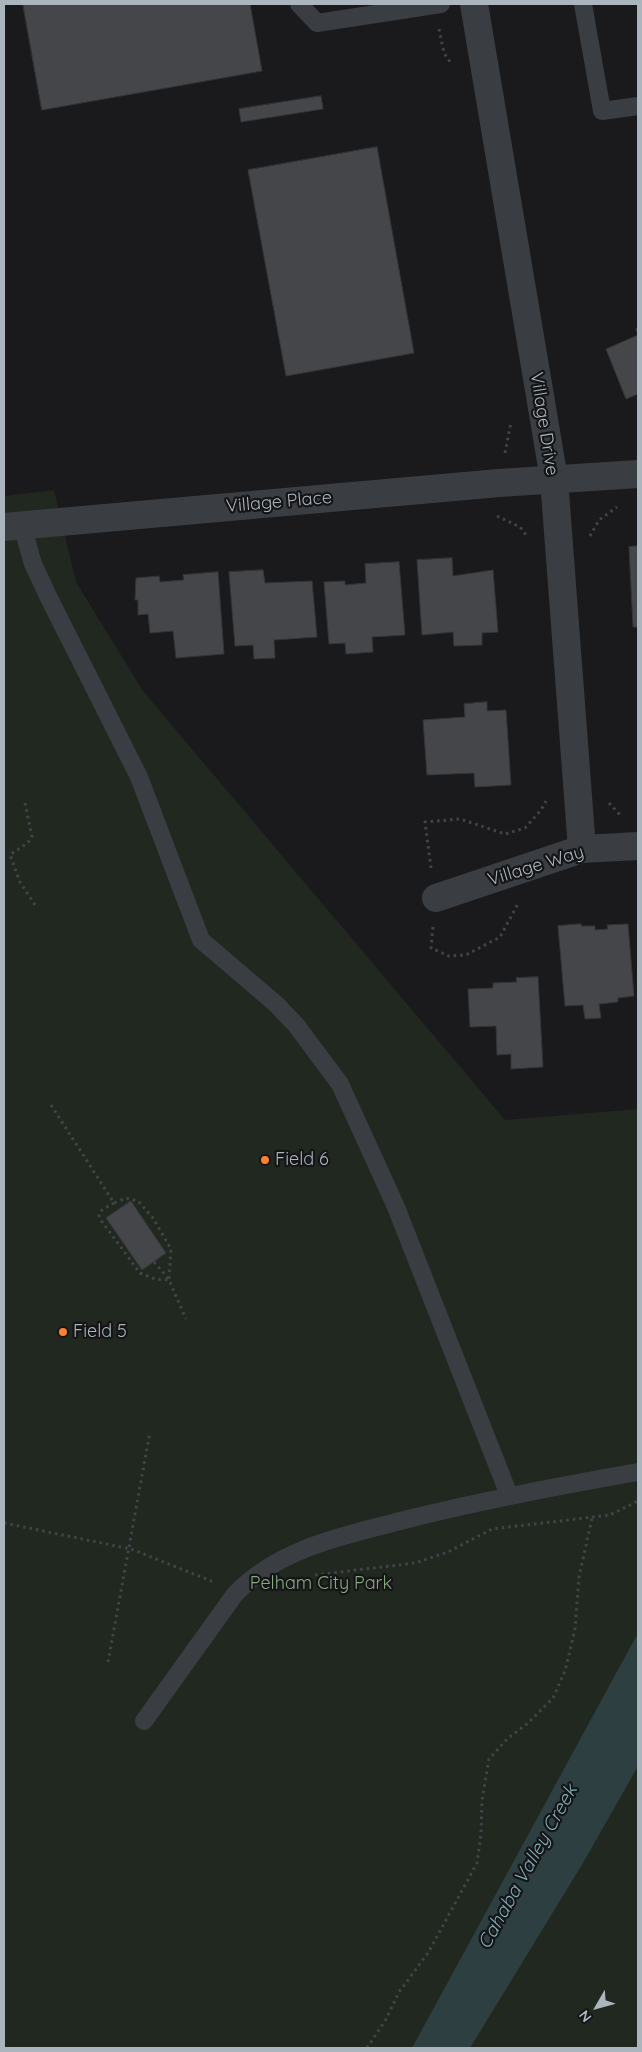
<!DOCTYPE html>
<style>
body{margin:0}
#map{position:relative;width:642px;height:2052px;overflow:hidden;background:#1a1a1c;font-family:Quicksand,sans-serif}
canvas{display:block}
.frame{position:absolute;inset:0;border:5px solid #abb5bd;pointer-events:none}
.north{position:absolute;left:572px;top:1982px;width:50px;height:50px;-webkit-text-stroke:4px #151517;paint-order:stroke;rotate:232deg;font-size:14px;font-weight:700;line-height:20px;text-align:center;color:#abb5bd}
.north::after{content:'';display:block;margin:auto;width:18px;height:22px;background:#abb5bd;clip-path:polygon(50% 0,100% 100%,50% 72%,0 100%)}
</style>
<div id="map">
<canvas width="642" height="2052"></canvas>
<div class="frame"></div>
<div class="north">N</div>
</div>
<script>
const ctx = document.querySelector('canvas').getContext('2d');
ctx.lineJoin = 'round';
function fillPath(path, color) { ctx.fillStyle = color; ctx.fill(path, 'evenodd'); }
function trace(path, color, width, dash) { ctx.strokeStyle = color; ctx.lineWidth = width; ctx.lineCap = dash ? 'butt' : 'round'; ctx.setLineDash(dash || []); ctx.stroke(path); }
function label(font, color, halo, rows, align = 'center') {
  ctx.font = font + ' Quicksand,sans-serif'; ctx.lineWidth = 4.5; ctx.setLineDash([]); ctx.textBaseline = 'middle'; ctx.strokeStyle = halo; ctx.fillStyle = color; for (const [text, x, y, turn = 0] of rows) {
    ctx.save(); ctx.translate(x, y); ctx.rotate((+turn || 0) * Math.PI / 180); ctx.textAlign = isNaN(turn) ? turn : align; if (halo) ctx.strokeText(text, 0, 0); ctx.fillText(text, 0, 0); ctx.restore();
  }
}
fillPath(new Path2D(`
 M54,490l22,92 67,109 362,429 133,-11v939h-634v-1552z`), '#20281f');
fillPath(new Path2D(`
 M638,1633v133l-55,97 -113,185h-58z`), '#2e3f42');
const building = new Path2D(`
 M23,4h227l12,67 -220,39z
 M321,96l2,13 -82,13 -2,-13z
 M377,147l37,206 -128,23 -38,-206z
 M638,328v66l-12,5 -20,-50 32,-14 -2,-6z
 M638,546v81h-5l-4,-80z
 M452,558l1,18 40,-6 5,62 -16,1v12l-28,1 -1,-14 -31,3 -5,-75z
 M399,562l6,73 -33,2 1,15 -27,2 -1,-11 -16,1 -5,-62 21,-1v4l21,-2 -1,-19z
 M263,570l2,13 47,-2 5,56 -43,3 1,18 -21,1 -1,-14 -18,1 -6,-74z
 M218,572l6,82 -48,4 -3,-27 -23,2 -2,-19 -10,1v-15h-3l1,-22 23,-2 1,6 24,-2 -1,-5z
 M487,702v9l19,-1 5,75 -36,2 -1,-14 -47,2 -4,-55 42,-3 -1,-13z
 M581,924v2h14v4l13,-1 -1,-4 21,-1 6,72 -16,2v4l-19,2 2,14 -16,1 -2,-14 -18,1 -7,-80z
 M538,977l5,90 -32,2v-15l-14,1 -1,-29 -26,1 -2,-38 25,-1v-5l24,-1 -1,-4z
 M131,1201l35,52 -24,17 -36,-52z`);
fillPath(building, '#444649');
trace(building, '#333539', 1);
trace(new Path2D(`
 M439,29l5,24 8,12
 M505,453l6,-31
 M497,516l23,11 7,9
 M590,536l9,-16 18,-13
 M25,803l7,34c-4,8 -15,12 -22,18l10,27 17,26
 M609,803l13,14
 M431,868l-6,-46 35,-3 45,15 20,-6 16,-18 5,-9
 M433,927l-2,21 18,8 17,-1 34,-18 19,-35
 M51,1105l63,98 12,-5 12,3 15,17 18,31 -2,31 17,39
 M114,1203l-12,7 -3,5 1,4 40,54 15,6 14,1
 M154,1262l15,17
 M4,1523l127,26 83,33
 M315,1575l100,-12 33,-11 44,-23 118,-14 28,-14
 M108,1662l42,-230
 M367,2048l18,-27 14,-29 29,-39 49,-90 4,-28 1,-35 7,-41 18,-20 21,-16 25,-25 12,-27 10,-42 4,-52 13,-59`), '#404549', 3, [2.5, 4]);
trace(new Path2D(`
 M299,4l18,19 124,-19
 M583,4l19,107 36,-5
 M22,525l11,39 15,32 91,181 62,163 75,64 20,21 44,59 56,123 113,288
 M144,1721l91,-127c45,-46 105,-57 165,-73 79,-20 158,-35 238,-49`), '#3a3d42', 18);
trace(new Path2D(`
 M474,4l80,475 28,370
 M4,527l495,-44 139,-9
 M436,898l146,-49 56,-3`), '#3a3d42', 28);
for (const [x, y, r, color] of [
 [265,1160,5,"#ff812f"],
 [63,1332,5,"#ff812f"]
]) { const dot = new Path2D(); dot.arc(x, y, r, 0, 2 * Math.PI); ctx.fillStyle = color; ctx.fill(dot); trace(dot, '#151517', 2); }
label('18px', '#abb5bd', '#151517', [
 ["Village Drive",544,424,81],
 ["Village Place",279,502,-5],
 ["Village Way",536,866,-17]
]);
label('18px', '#abb5bd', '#151517', [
 ["Field 6",275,1160],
 ["Field 5",73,1332]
], 'left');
label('18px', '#89a981', '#151517', [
 ["Pelham City Park",321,1584]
]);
label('italic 19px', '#80afba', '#151517', [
 ["Cahaba Valley Creek",528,1867,-61]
]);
</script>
